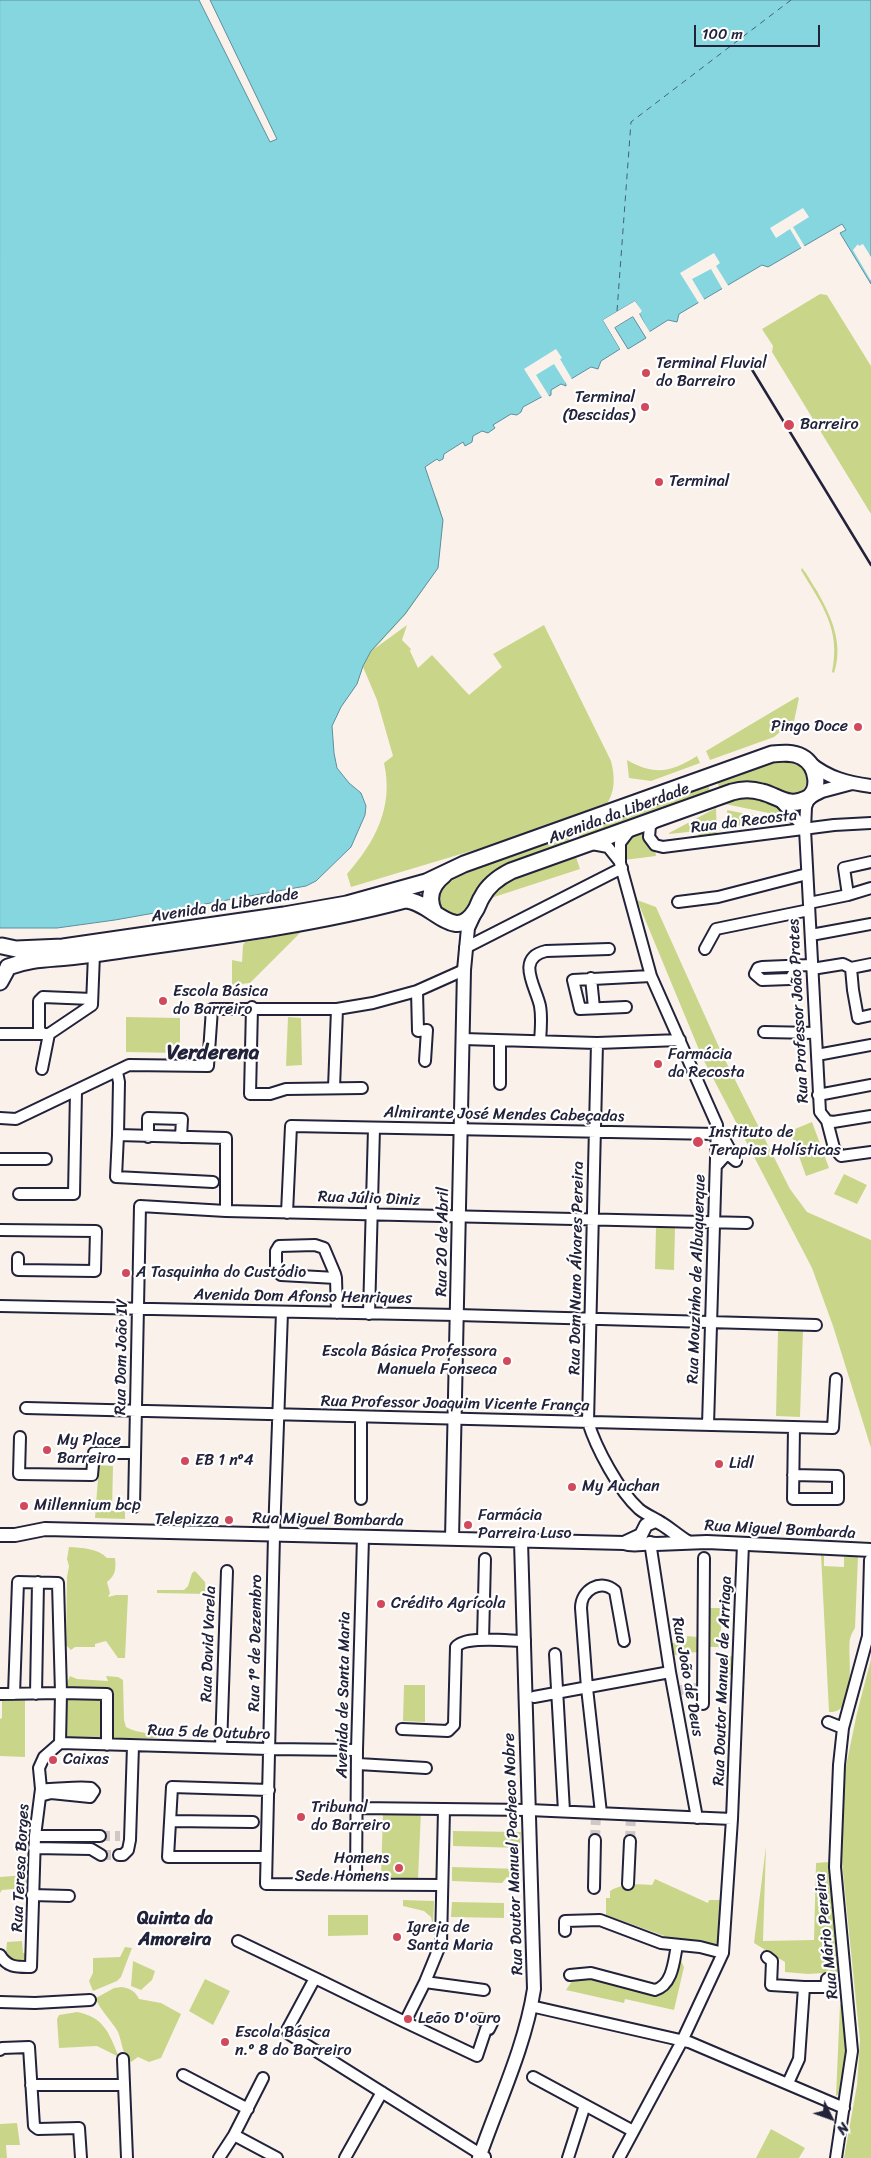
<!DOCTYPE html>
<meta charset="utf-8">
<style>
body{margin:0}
#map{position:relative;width:871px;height:2158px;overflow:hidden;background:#faf2ea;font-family:Sriracha,sans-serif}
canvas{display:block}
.north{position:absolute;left:806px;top:2093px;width:50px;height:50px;-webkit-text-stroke:4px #fff;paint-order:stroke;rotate:132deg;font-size:14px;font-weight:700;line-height:20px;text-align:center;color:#22223b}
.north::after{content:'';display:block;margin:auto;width:18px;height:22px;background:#22223b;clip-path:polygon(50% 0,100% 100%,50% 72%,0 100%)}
.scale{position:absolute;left:694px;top:25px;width:126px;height:22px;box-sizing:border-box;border:2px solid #22223b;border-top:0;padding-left:6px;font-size:15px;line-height:18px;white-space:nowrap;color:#22223b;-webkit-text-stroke:4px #fff;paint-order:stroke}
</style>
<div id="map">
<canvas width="871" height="2158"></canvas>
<div class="north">N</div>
<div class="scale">100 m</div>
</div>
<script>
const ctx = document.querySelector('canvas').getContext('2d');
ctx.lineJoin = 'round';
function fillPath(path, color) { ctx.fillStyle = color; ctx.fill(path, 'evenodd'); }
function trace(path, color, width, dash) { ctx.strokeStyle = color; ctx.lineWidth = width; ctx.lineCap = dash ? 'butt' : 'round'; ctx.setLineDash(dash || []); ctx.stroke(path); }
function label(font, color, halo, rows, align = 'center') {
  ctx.font = font + ' Sriracha,sans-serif'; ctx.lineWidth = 4.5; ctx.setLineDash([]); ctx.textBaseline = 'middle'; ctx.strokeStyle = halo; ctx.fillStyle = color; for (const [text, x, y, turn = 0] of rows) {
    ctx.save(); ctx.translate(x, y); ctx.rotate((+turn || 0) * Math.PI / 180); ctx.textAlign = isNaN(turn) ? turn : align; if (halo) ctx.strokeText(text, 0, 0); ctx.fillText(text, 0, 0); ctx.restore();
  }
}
fillPath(new Path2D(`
 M820,294l7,1 44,71v148l-99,-162 1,-6 -11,-17z
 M422,477l15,22 6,21 -5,48 -32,46 -32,35 33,-24 -5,15 9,9 -1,2 8,17 14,-13 37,40 33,-28 -9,-13 51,-29 67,136c5,20 4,35 -10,51l-250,75 -4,-13c28,-32 47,-67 37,-111l9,-7 -16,-56 -14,-33 -6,17 -16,23 -9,19z
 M802,568c6,7 10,16 15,23 14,25 27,52 17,82l-2,-1c9,-43 -10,-67 -31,-102z
 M797,697l2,1 -6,28 -7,1 -12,10 -64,23 -4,-9z
 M697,756l3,7 -49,18 -22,-3 -2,-18c28,16 44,12 70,-4z
 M775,760c6,0 14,0 20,2 17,6 16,27 0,33l-75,-5 -4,-12z
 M707,782l4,12 -130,47 -4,-12z
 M750,795l25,10 18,13 -68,-14 -1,-4z
 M716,808l1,27 -18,2 -1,-6 -29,3v-1z
 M727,810l45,9v2l-43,6z
 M646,828l9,21 1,7 -32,4 -2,-8 4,-13z
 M567,833l4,11 -63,23 -45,46 -15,2 -11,-10 2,-19 10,-9z
 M575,854l5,15 -92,30 17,-19z
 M637,900l19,7 67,149 67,133 17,23 64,28v208l-38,-122 -21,-58 -110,-211z
 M301,932l-51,51 -18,2v-25l10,2 1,-17 2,-3z
 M126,1017l54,1v35l-54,-1z
 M288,1017l13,1 1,47 -16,1z
 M812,1122l17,46 -23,8 -16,-45z
 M844,1174l23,11 -10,19 -23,-10z
 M656,1227l19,1 -1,42 -19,-1z
 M778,1331h25l-3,86 -24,-1z
 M99,1465l14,1 -1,45h13v8l-30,-1z
 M69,1547c13,1 29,1 38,11h8c1,10 1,17 -8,24l3,11 -2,4 8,-2h12l-3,63h-7l-12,-17 -11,3v3h-20l-4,3 -5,-5 1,-68 2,-11 -2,-7z
 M821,1555l3,1v10l20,1v-10h14l-3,71c-2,3 -4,7 -5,11 -3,18 9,75 -21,73z
 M195,1571l10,11 1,12 -49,-1v-3h27l4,-4 4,-13z
 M710,1608h12l-2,39h-11z
 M687,1636l10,1v15l-23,3 -2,-12 15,-2z
 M720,1656h13v19h-14z
 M871,1659v499h-27l13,-73 3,-44 -19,-188 4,-82 12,-58z
 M70,1676l7,3 31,2 -2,-5 12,1 5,3 1,40 2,7c11,6 21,5 32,9l-1,2h-45v-45l-5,-4h-43z
 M404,1685h21v37l-22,-1z
 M57,1696h48l-1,46 -48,-1z
 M2,1700h23v57l-25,-1v-37l2,-1z
 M421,1811l-3,68 -37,-2 2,-65z
 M453,1831l68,1 -1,16 -67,-2z
 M766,1846l-3,95 51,-1 2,-77 12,-1 10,110 -30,2 -23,-2v-10l-31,-19z
 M452,1867l69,2 -1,9 -13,-1 -5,6 -50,-2z
 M26,1875l-1,13 -23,2 -2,3v-16z
 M655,1879l53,24 1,-3h13l-1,36 -5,9 -4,1 -42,-8 -64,-23v-17h4v-7c13,-8 28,-7 42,-6z
 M403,1900l31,1 -1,26 -2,-10 -7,-6 -21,-5z
 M452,1902l52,1v15l-53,-1z
 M328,1915h40v20l-40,1z
 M22,1941l1,12h6l-3,10 -17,-2 -1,-8h-2l1,-11z
 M125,1947l7,1 -11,29 -4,4 -24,10 -4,-10 4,-8v-15l27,-1z
 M676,1960l5,1 3,6 -10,43 -49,-11 -1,4 -58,-13 8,-12h17l67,16 8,-4z
 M133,1961l22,10 -3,9 -11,10 -10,-4z
 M205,1979l25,12 -17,34 -24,-14z
 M122,1987c9,2 13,4 17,12l22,4 20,11 -20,44 -12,4 -11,-5 -7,5c-9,-6 -9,-21 -13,-30 -5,-10 -20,-24 -22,-34l18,-10z
 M840,2004h4l3,40 -6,48 -5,4z
 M77,2012c27,5 32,21 42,45l-22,-11 -38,2 -2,-29 2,-4z
 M17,2123l3,22h-14l1,13h-7v-34z
 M771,2129l34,19 -6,10h-43z`), '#c9d68a');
const water = new Path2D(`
 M0,0h199l71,142 7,-3 -67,-139h661v284l-31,-51 6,-3 -4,-6 -74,43 -6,-2 -83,49 -2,8 -9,-2 -19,12 -10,-19 2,-2 -6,-10 -32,19 17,29 -19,12 -3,8 -7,-2 -25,15v4l-5,-2 -10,6v5l-2,1 -2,-2 -24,13 -2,5 -4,3 -6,-1 -18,11 2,3 -7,5 -6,-2 -9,5 -1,6 -7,4 -2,-4 -19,12 -1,5 -4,2 -2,-2 -12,8 18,53 -5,48 -33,46 -34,37 -8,15 -6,18 -16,23 -9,19 2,27 3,15 12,15 12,10 5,13 -1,9 -14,32 -35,34 -10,5 -191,34 -58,8h-57z
 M633,317l13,21 -18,11 -13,-21z`);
fillPath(water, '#86d6e0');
trace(water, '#5e8e9e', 1);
fillPath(new Path2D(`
 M803,208l6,9 -16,10 12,20 -3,2 -12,-20 -14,9 -6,-10z
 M858,244l1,2 4,-2 8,13v24l-18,-31z
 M714,253l6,10 -4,3 13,21 -6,3 -12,-21 -19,10 13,22 -5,4 -20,-32z
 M635,301l7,10 -3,3 12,20 -4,-1 -11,-18 2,-4 -4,-7 -15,10 -13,7 16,27v4l-19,-32z
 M556,349l6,9 -2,1 13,22 -6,4 -13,-21 -18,11 13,21 -6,3 -19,-30z`), '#faf2ea');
trace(new Path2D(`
 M617,311l14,-189 160,-122`), '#456175', 1, [6, 5]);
trace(new Path2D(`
 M674,1691l29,-4
 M100,1836h20
 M595,1840l1,-27
 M630,1841l1,-26
 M101,1855h18`), '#cfc8c7', 10, [10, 5]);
const minor = new Path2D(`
 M810,797l-4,10 -1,22 15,283 7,9 7,27 7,8 30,-4
 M779,800l26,29
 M657,820l-7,6 -1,11 6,8 8,2 171,-22 37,-2
 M630,830l-10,13v20l31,113 66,149 -9,300
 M592,844l16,3 12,15
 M848,895l-4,-27 27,-6
 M678,902l40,-5 89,-23
 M809,903l39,-8 23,-7
 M811,935l60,-11
 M465,948l157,-80
 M705,949l11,-20 93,-19
 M871,964l-20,4 2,22 5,28 13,-3
 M798,966l-8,13 -28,1 -7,-6 3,-6 4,-1 49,-2
 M812,969l31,-5 8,4
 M591,978l3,30
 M417,991l1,40 9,-1 -2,31
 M252,1007l-2,87h20l16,-5 76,-1
 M626,1007l-46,2 -7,-29 78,-4
 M764,1032l51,1
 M0,1034h49l43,-29 2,-51
 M43,1034l-4,-4v-29l4,-4 49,2
 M463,1039l134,4 83,-3
 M500,1041v43
 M540,1041c1,-12 2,-24 0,-35 -4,-19 -25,-48 6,-55l63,-2
 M597,1043l-9,379c8,26 31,69 51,87 6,5 13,8 20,12
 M817,1055l54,-10
 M42,1069l7,-35
 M117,1072l2,10 -1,53
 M334,1088l3,-79
 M818,1095l53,-10
 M0,1118l16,1 113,-54 79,1 4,-57h125l36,-6 44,-12 47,-21
 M827,1121l6,1 38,-6
 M148,1137v-19l34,1 -1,18
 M0,1159h46
 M716,1166l9,-10h5l6,5 -13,-24 -6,-3
 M213,1182l-97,-5 2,-42 108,3v73
 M19,1194h55l2,-103
 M287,1213l4,-87 426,8
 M0,1230l96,1 -1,40 -77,-1v-12
 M336,1278l-55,-3 -5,-5v-19l3,-5 36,-1 9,3 11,26 1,4 1,35
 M0,1306l457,9 359,10
 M282,1312l-8,223 -8,349 175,1
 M369,1314l5,-186
 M26,1408l807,20 3,-49
 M20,1437l-1,37 73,1 2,-22h41
 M793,1475l45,1v23h-45l1,-72
 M361,1499v-82
 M134,1507l6,-301 86,5 521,12
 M650,1542l20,130 27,146
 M483,1640l2,-81
 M555,1654l9,157
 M0,1694l61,-1 46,1v51
 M14,1694l4,-112 40,1 3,110 -1,50
 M36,1694l2,-112
 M534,1697l136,-25
 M703,1704l1,-146
 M828,1722l15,6 -4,37 -4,102 17,184 -16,107
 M843,1728l25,-92 2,-76
 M402,1729l46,2 6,-6 2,-78c9,-12 53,-6 69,-6
 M60,1743l209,6 88,1
 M221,1747l6,-176
 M358,1764l68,4
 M40,1796l11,-3 39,4 4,-6 -3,-3c-17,-2 -33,2 -50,1
 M358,1808l171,2 203,9
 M444,1809l-3,134 -16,39 -20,40 -90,-44 -28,52 2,4 196,123
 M601,1813l-14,-125 -6,-80c0,-18 20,-30 34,-17l9,50
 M170,1821l83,1
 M35,1836h65
 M34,1848l57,1 10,6
 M119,1855h4l5,-5 2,-10 3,-94
 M266,1857h-98l4,-70 97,3
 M356,1883l1,-133 6,-213
 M628,1884l2,-43
 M594,1888l1,-48
 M32,1895l37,1
 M565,1931v-10l35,-1 61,23 39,4 23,6
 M238,1941l77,37
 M0,1955c8,13 17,12 31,12l4,-131 6,-47 -2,-21 5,-11 16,-14
 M767,1957l5,4 -1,24 33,2 -5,72 -11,24
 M570,1975l21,-2 64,17c18,-5 19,-30 22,-45
 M425,1982l59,8
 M804,1987h22l1,-8
 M0,2002l35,1 55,-3
 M531,2006l158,36 155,66
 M405,2022l72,34 9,-27h3l3,-6 -11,-4
 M0,2050l2,-2 27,-1 5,79 4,3 41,-1 2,30
 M123,2059l4,99
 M183,2075l65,34
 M533,2077l100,54
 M31,2085h92
 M234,2135l43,23
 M219,2158l15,-23 29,-57
 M345,2158l37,-66
 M568,2158l17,-53
 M619,2158l63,-117 41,-88 9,-134 11,-275`);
const tertiary = new Path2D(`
 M810,763c18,15 38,20 61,23
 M810,797l12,-6 30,-8
 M0,1535h15l30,-6 579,14c11,4 21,-1 32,1l51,-2 164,8
 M452,1539l12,-569 4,-42 7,-15
 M626,1542l15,-7 5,-10 9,-4c8,1 23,16 33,21
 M479,2158c19,-55 46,-111 55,-169l-13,-448`);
const secondary = new Path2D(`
 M434,912c-7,-14 -3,-27 10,-37
 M2,946l14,3 47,-2 221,-32 63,-11 79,-22 38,-18 308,-110c10,-1 21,-2 30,3 15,8 20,34 4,42 -17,9 -28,-3 -44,-7 -10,-3 -20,-3 -30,0l-221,79c-12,6 -23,14 -29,26 -3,4 -4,10 -7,14 -21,33 -43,-10 -70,-11 -91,24 -184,36 -277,49 -20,3 -40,6 -60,8 -21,2 -40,2 -60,10
 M0,982l6,-11`);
trace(minor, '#22223b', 14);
trace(tertiary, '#22223b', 16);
trace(secondary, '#22223b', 19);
trace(minor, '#fff', 10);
trace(tertiary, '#fff', 12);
trace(secondary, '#fff', 15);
trace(new Path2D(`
 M751,368l120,197`), '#22223b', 2.5);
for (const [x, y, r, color] of [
 [646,373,5,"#d1495b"],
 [645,407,5,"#d1495b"],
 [789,425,6,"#d1495b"],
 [659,482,5,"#d1495b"],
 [858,727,5,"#d1495b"],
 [163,1001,5,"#d1495b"],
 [658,1064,5,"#d1495b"],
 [698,1142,6,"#d1495b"],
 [126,1273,5,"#d1495b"],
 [507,1361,5,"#d1495b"],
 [47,1450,5,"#d1495b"],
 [185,1461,5,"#d1495b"],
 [719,1464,5,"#d1495b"],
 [572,1487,5,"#d1495b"],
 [24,1506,5,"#d1495b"],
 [229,1520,5,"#d1495b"],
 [468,1525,5,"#d1495b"],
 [381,1604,5,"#d1495b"],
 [53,1760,5,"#d1495b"],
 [301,1817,5,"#d1495b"],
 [399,1868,5,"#d1495b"],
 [397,1937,5,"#d1495b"],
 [408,2019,5,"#d1495b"],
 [225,2042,5,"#d1495b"]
]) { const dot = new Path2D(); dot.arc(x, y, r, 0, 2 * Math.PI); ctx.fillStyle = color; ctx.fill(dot); trace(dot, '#fff', 2); }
label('16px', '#22223b', '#fff', [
 ["Terminal Fluvial",656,364],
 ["do Barreiro",656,382],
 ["Terminal",635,398,"right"],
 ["(Descidas)",635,416,"right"],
 ["Barreiro",800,425],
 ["Terminal",669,482],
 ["Pingo Doce",848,727,"right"],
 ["Escola Básica",173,992],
 ["do Barreiro",173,1010],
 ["Farmácia",668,1055],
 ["da Recosta",668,1073],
 ["Instituto de",709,1133],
 ["Terapias Holísticas",709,1151],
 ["A Tasquinha do Custódio",136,1273],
 ["Escola Básica Professora",497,1352,"right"],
 ["Manuela Fonseca",497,1370,"right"],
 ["My Place",57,1441],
 ["Barreiro",57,1459],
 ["EB 1 nº4",195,1461],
 ["Lidl",729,1464],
 ["My Auchan",582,1487],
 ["Millennium bcp",34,1506],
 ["Farmácia",478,1516],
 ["Parreira Luso",478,1534],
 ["Telepizza",219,1520,"right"],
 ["Crédito Agrícola",391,1604],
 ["Caixas",63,1760],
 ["Tribunal",311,1808],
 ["do Barreiro",311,1826],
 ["Homens",389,1859,"right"],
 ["Sede Homens",389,1877,"right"],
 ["Igreja de",407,1928],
 ["Santa Maria",407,1946],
 ["Leão D'ouro",418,2019],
 ["Escola Básica",235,2033],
 ["n.º 8 do Barreiro",235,2051]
], 'left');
label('16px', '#22223b', '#fff', [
 ["Avenida da Liberdade",619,814,-20],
 ["Rua da Recosta",744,822,-7],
 ["Avenida da Liberdade",225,906,-9],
 ["Rua Professor João Prates",799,1011,-93],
 ["Almirante José Mendes Cabeçadas",504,1115,1],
 ["Rua Júlio Diniz",369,1199,2],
 ["Rua 20 de Abril",443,1242,-89],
 ["Rua Dom Nuno Álvares Pereira",577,1268,-89],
 ["Rua Mouzinho de Albuquerque",697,1279,-88],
 ["Avenida Dom Afonso Henriques",303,1297,1],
 ["Rua Dom João IV",122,1357,-89],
 ["Rua Professor Joaquim Vicente França",455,1404,1],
 ["Rua Miguel Bombarda",328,1520,1],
 ["Rua Miguel Bombarda",780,1530,3],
 ["Rua 1º de Dezembro",256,1643,-89],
 ["Rua David Varela",209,1644,-88],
 ["Rua João de Deus",687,1677,80],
 ["Rua Doutor Manuel de Arriaga",723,1681,-88],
 ["Avenida de Santa Maria",344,1695,-89],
 ["Rua 5 de Outubro",209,1733,2],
 ["Rua Doutor Manuel Pacheco Nobre",514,1854,-92],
 ["Rua Teresa Borges",21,1868,-87],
 ["Rua Mário Pereira",827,1936,-96]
]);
label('bold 18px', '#22223b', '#fff', [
 ["Quinta da",175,1919],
 ["Amoreira",175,1940]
]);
label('bold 21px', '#22223b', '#fff', [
 ["Verderena",213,1054]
]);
</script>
